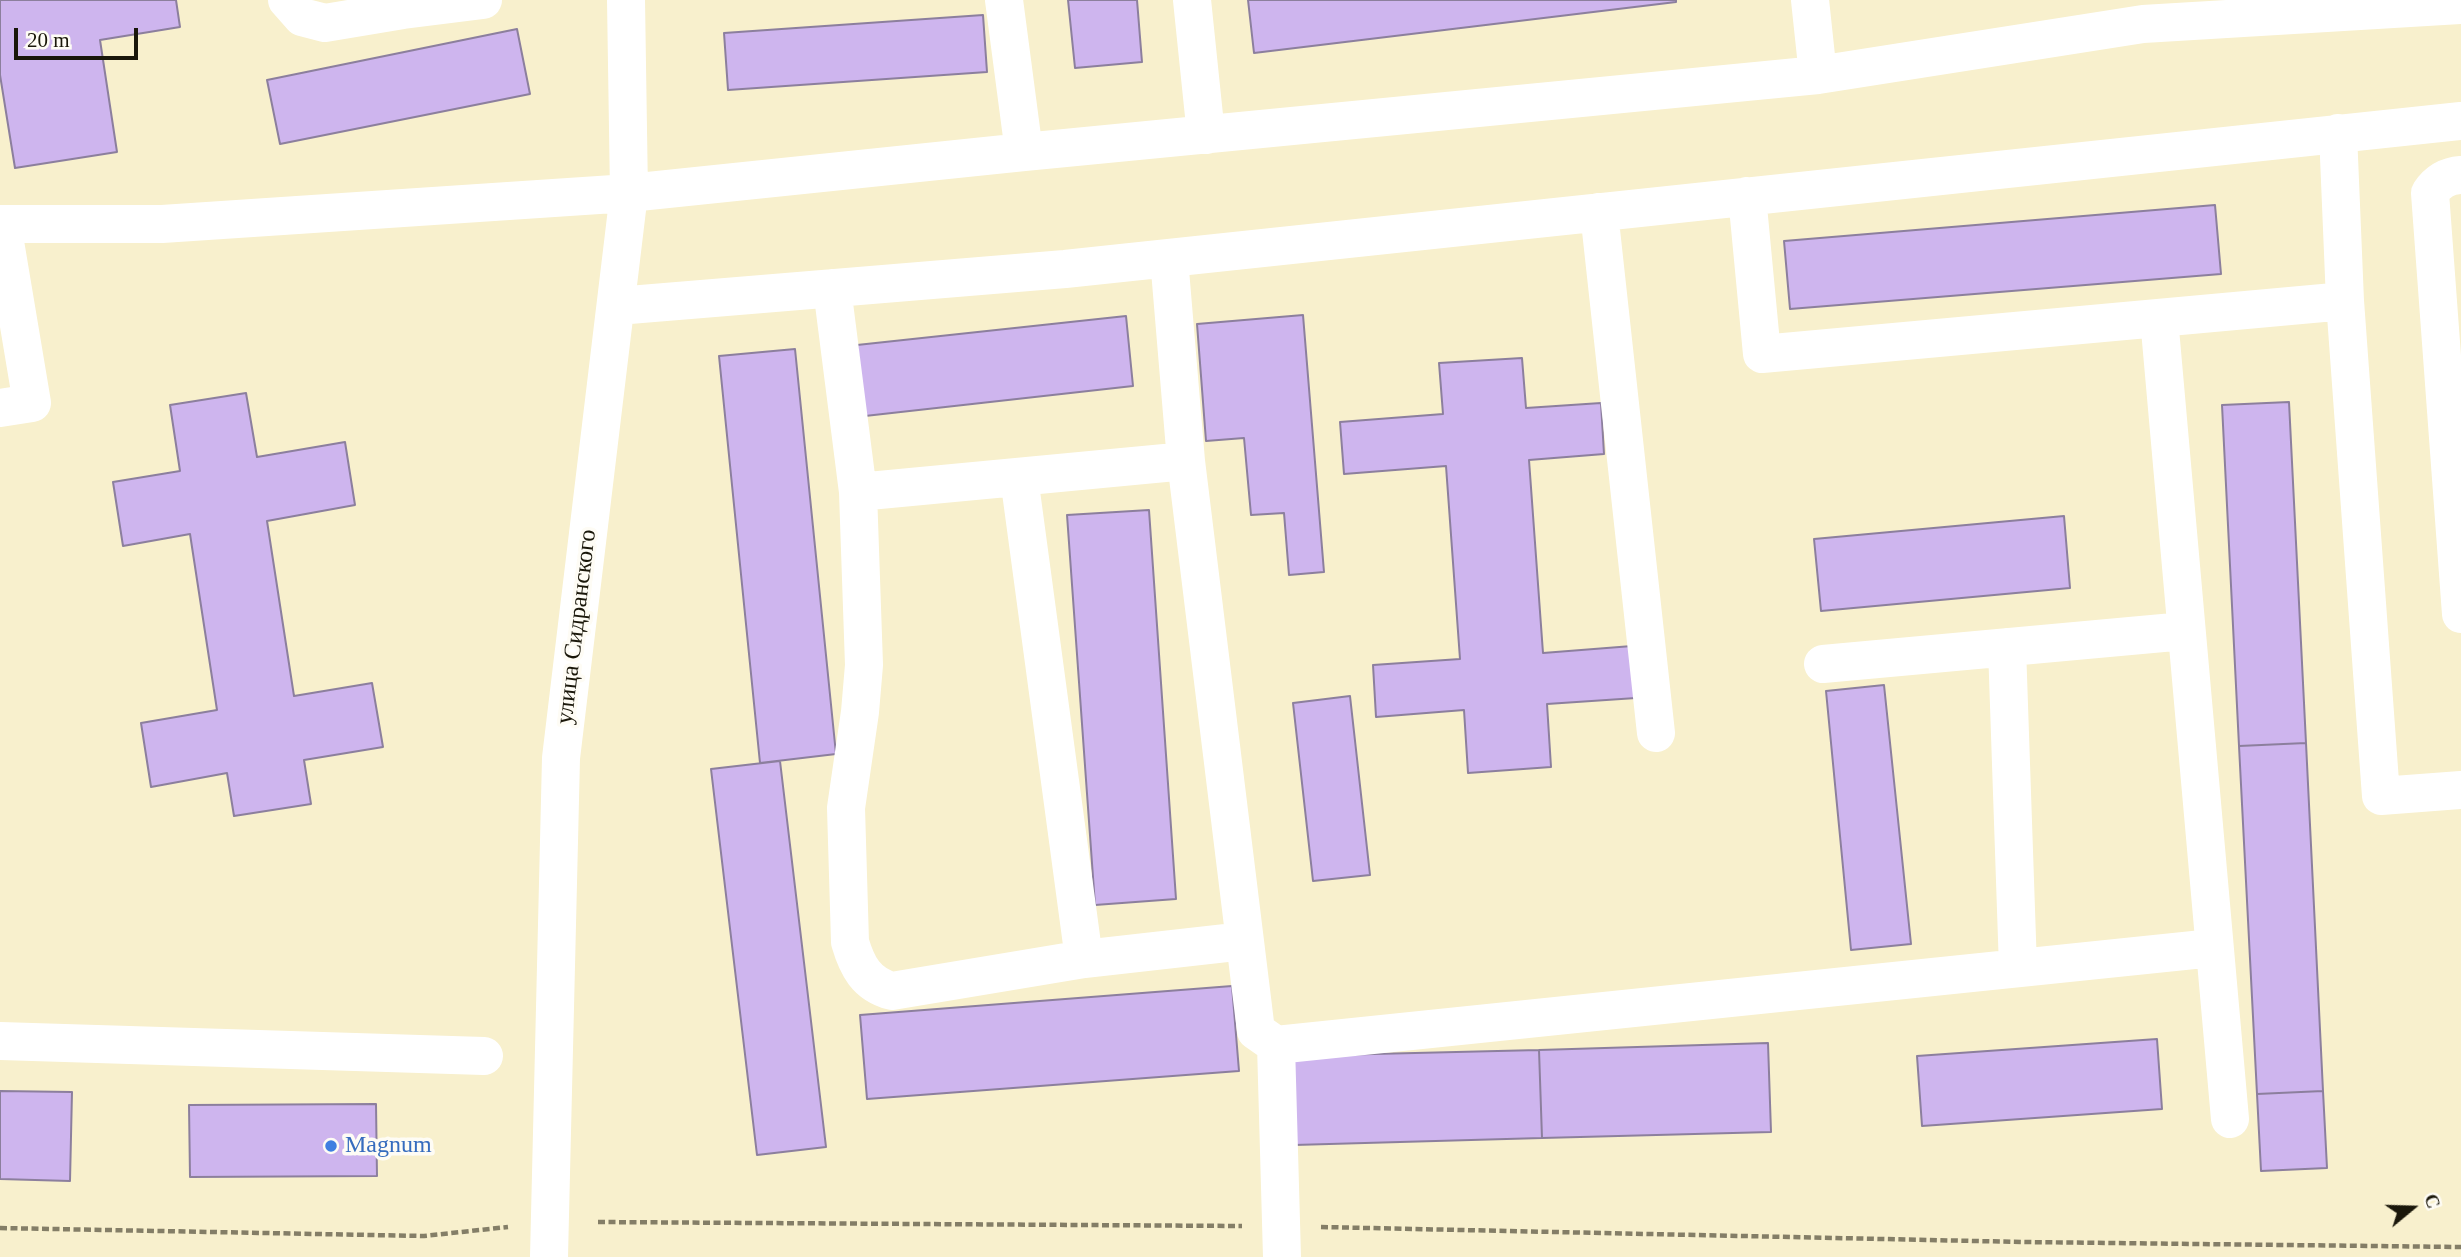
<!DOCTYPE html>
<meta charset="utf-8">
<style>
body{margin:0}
#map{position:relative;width:2461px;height:1257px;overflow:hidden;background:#f8f0cd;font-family:"Times New Roman",serif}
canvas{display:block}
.north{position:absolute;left:2377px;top:1173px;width:70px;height:70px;-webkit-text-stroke:5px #fefcf5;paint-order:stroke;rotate:71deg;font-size:19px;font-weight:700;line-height:28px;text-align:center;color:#1a170a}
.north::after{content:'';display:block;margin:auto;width:24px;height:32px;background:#1a170a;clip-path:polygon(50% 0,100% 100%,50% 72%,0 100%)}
.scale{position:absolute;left:14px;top:28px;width:124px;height:32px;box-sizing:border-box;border:4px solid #1a170a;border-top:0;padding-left:9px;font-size:21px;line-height:24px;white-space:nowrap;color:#1a170a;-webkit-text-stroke:5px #fefcf5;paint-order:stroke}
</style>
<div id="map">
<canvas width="2461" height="1257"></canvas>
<div class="north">С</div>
<div class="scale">20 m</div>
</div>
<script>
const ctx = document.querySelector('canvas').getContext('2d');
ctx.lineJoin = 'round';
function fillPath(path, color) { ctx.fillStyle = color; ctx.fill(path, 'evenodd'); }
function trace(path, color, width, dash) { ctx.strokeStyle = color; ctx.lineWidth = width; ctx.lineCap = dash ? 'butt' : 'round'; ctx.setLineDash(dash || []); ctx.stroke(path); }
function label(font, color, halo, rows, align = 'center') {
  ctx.font = font + ' "Times New Roman",serif'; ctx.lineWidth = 7; ctx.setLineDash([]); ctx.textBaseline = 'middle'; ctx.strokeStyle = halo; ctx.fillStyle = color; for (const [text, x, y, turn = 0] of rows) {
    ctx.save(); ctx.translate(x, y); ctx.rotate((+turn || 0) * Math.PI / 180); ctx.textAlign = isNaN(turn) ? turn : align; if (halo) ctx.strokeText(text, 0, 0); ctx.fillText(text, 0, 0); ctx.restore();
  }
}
const building = new Path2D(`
 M0,0h176l4,27 -80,13 17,112 -102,16 -15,-93z
 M1068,0h69l5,62 -67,6z
 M1248,0h428v2l-422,51z
 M983,15l4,57 -259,18 -4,-57z
 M517,29l13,65 -250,50 -13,-64z
 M2215,205l6,69 -431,35 -6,-68z
 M1303,315l21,257 -35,3 -5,-62 -33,2 -7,-77 -38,3 -9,-117z
 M1126,316l7,70 -268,30 -8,-71z
 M795,349l41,405 -76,9 -41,-407z
 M1522,358l4,50 75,-5 3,51 -75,6 14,193 89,-7 4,52 -89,6 4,63 -83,6 -4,-63 -88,7 -3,-52 87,-6 -14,-193 -102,8 -4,-52 103,-8 -4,-51z
 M246,393l11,64 88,-15 10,63 -88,16 27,175 78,-13 11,64 -79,13 7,44 -77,12 -7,-43 -76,14 -10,-64 76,-13 -27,-176 -67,12 -10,-64 67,-11 -10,-66z
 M2289,402l17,341 -67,3 -17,-341z
 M1149,510l27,389 -81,6 -28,-390z
 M2064,516l6,72 -249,23 -7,-72z
 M1884,685l27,259 -60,6 -25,-259z
 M1350,696l20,179 -57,6 -20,-178z
 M2306,743l17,348 -66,3 -18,-348z
 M780,761l46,386 -69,8 -46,-386z
 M1232,986l7,85 -372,28 -7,-84z
 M2157,1039l5,70 -240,17 -5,-70z
 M1768,1043l3,89 -229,6 -3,-88z
 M1539,1050l3,88 -248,7 -3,-89z
 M0,1091l72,1 -2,89 -70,-2z
 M2323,1091l4,77 -66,3 -4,-77z
 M376,1104l1,72 -187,1 -1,-72z`);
fillPath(building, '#ceb5ee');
trace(building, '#8c7f9d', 2);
trace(new Path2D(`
 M598,1222l644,4
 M1321,1227l702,15 438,5
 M0,1228l424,8 84,-9`), '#847e67', 4.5, [7, 3.5]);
trace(new Path2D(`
 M287,0l15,17 23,6 78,-13 80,-10
 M1004,0l20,152
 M1192,0l14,135
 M1810,0l8,75
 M2338,133l7,168 36,495 80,-6
 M2461,175c-14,1 -23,6 -31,18l31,421
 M1747,196l15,158 583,-53
 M1599,212l57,521
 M0,224h162l467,-31 395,-41 794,-77 325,-51 318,-19
 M1169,258l17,203 70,570 20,14 937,-97
 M832,288l26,204 6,173 -4,47 -14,96 4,134c7,24 16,42 42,49l192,-32 160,-18
 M617,306l448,-37 1396,-148
 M2159,318l71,801
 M0,408l32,-5 -30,-179
 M1019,477l65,482
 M858,492l328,-31
 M2007,647l11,321
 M1823,664l362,-33
 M0,1041l484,15
 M1276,1045l6,212
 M549,1257l12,-499 68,-565 -3,-193`), '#fff', 38);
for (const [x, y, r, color] of [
 [331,1146,7,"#3f7fe0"]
]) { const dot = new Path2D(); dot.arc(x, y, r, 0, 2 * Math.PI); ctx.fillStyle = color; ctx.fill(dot); trace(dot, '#fefcf5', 2.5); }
label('24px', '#1a170a', '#fefcf5', [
 ["улица Сидранского",577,627,-83]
]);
label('24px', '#366cbe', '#fefcf5', [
 ["Magnum",345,1146]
], 'left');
</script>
